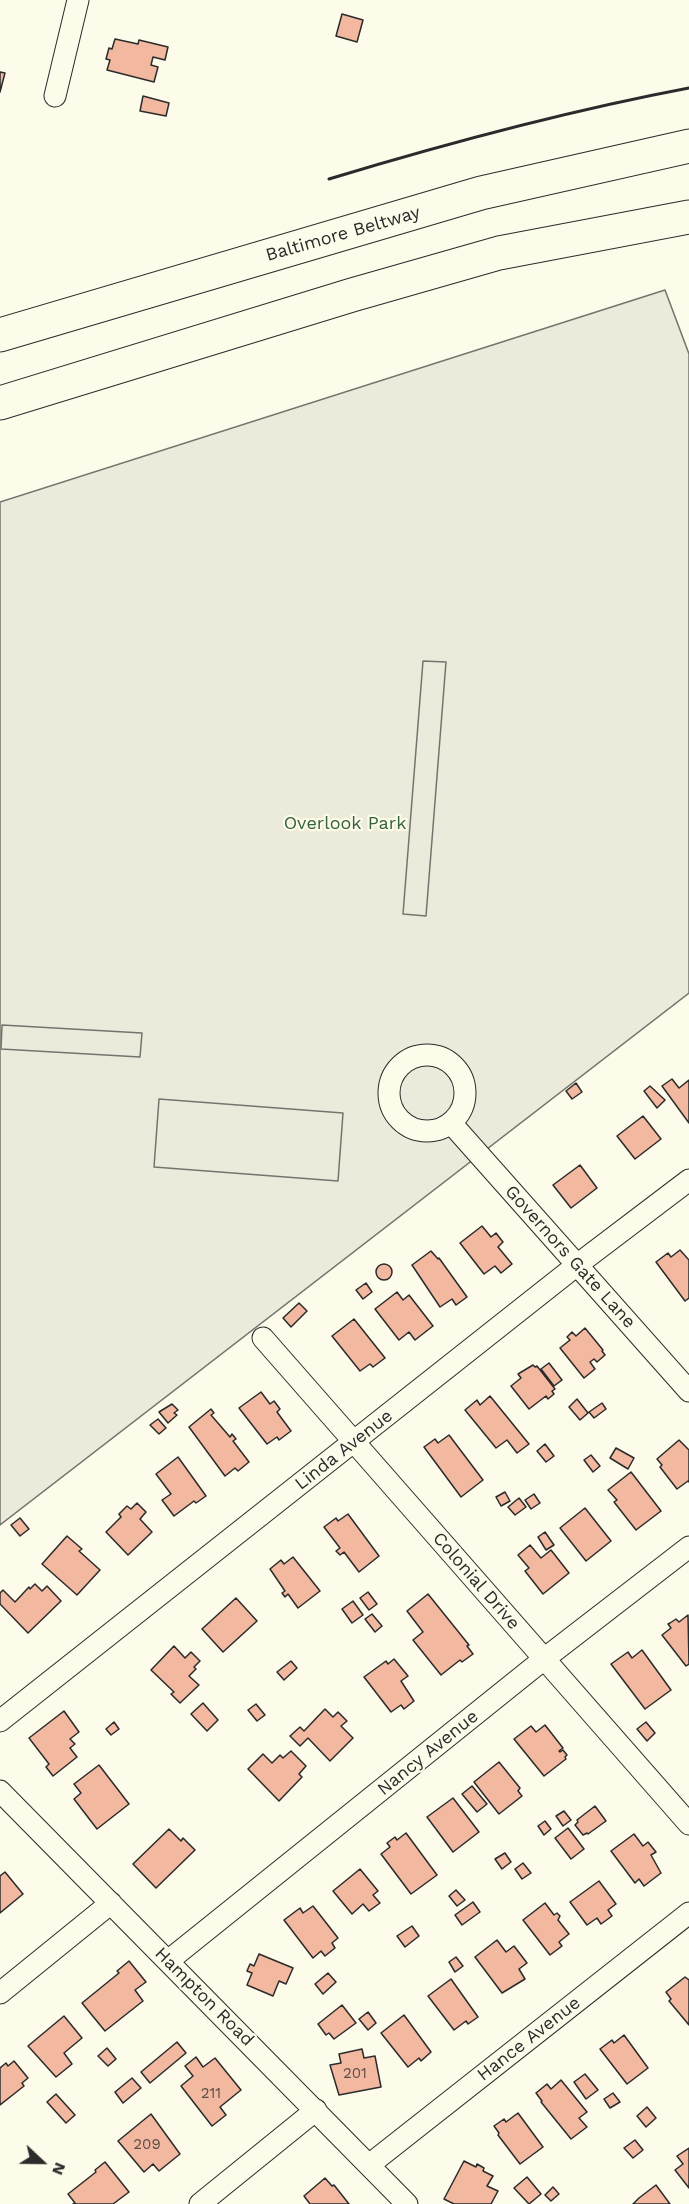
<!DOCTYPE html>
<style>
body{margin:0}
#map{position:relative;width:689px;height:2204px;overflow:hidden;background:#fdfbea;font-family:"Work Sans",sans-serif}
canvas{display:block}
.north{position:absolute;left:12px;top:2132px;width:60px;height:60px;-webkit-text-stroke:4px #fdfbea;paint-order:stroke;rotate:112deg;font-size:16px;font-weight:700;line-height:24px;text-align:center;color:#2b2b2b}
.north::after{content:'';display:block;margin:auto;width:21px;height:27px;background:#2b2b2b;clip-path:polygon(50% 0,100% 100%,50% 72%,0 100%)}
</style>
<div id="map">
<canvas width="689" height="2204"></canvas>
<div class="north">N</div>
</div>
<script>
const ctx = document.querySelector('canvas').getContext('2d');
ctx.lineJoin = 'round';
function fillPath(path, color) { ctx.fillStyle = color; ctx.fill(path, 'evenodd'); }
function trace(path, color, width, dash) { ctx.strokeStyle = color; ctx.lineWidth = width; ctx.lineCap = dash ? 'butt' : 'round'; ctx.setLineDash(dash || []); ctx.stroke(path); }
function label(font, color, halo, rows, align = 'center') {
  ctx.font = font + ' "Work Sans",sans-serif'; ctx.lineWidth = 4.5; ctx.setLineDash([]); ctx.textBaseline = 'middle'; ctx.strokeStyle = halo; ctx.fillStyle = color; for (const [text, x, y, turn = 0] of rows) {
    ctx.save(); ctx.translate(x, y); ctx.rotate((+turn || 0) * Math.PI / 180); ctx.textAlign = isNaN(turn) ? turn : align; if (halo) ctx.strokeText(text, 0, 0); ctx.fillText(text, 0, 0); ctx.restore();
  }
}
const green = new Path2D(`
 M665,290l24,64v639l-689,532v-1023z`);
fillPath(green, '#ecebdb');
trace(green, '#74746e', 1.5);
const parking = new Path2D(`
 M423,661l23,1 -20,254 -23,-2z
 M2,1025l140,8 -2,24 -139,-8z
 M159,1099l184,14 -5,68 -184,-14z`);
fillPath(parking, '#eceadb');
trace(parking, '#74746e', 1.5);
const building = new Path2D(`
 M342,14l21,6 -6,22 -21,-6z
 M115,39l23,5 1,-4 29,7 -3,13 -12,-3 -2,8 7,2 -4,15 -47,-12 3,-10 -4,-1 3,-11 3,1z
 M0,72l5,1 -5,19z
 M143,96l26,7 -3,13 -26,-5z
 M672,1079l7,9 10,-8v43l-27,-37z
 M576,1083l6,9 -10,7 -6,-8z
 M650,1086l15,14 -8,8 -13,-17z
 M643,1116l18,23 -26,20 -18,-23z
 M580,1165l17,23 -26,20 -18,-23z
 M482,1226l9,11 5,-4 7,9 -5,5 14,17 -11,9 -6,-7 -11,8 -24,-31z
 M680,1250l9,10v38l-4,3 -29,-39 12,-9 3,4z
 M431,1251l7,8 1,-1 28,39 -11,8 -4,-6 -12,8 -28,-42z
 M376 1272a8 8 0 1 1 16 0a8 8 0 1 1-16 0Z
 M366,1283l6,9 -9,7 -7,-9z
 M397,1292l6,8 6,-5 24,31 -18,14 -6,-8 -10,8 -24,-31z
 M299,1303l8,8 -16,16 -8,-9z
 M354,1319l31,39 -12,9 -3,-3 -10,7 -28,-35z
 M585,1328l18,22 -1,1 3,4 -8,7 -3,-3 -4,3 5,7 -11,9 -24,-30 10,-8 -3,-3 5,-5 4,4z
 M549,1363l13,17 -8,6 -13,-17z
 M533,1365l2,2 2,-1 18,23 -3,2 2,3 -6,5 -2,-3 -17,13 -18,-23 10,-8 -3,-4z
 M261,1392l9,12 4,-3 6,8 -3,3 14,19 -12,9 -2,-3 -10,7 -28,-36z
 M490,1396l39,48 -12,9 -10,-13 -11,8 -31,-38 12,-10 3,5z
 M577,1399l11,14 -8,7 -11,-13z
 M602,1403l4,6 -12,9 -5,-6z
 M172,1404l6,6 -4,3 3,2 -9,8 -9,-11z
 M211,1409l3,4 -3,2 19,22 2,-3 4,5 -3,2 16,21 -11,9 -3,-3 -10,8 -36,-49z
 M158,1419l8,9 -7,6 -9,-9z
 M449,1435l34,45 -22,17 -37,-50 11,-8 3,4z
 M679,1440l10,10v32l-1,-1 -11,8 -17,-22 2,-2 -5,-6z
 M545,1444l9,12 -8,6 -9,-11z
 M616,1448l18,10 -6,11 -18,-11z
 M591,1455l9,11 -7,6 -9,-12z
 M178,1457l28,39 -10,7 -2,-2 -20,15 -12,-16 9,-6 -15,-20z
 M631,1472l30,39 -25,19 -22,-28 3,-2 -9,-10z
 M505,1492l5,9 -9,5 -5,-9z
 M534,1494l6,9 -9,6 -6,-9z
 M519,1498l7,9 -11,8 -7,-8z
 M137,1503l9,9 -6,7 12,13 -24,23 -22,-23 15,-15 -2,-3 8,-8 4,3z
 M585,1508l26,33 -25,20 -26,-33z
 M348,1514l31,42 -20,16 -15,-20 -4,3 -4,-4 4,-3 -16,-21 12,-9 2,3z
 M20,1518l9,11 -9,7 -9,-11z
 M545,1532l9,13 -8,5 -8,-13z
 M67,1536l15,13 -3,2 21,19 -23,25 -35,-31z
 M530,1545l11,13 10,-8 18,23 -26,21 -18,-23 4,-3 -11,-13z
 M293,1557l27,34 -22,17 -10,-14 -3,3 -3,-4 3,-2 -15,-22 11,-9 3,4z
 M35,1584l7,7 5,-5 14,15 -33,32 -28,-29v-11l3,-3 12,12 14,-15 1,2z
 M368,1592l9,12 -8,6 -9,-12z
 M428,1594l41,51 -2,1 6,8 -11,8 -2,-2 -19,15 -28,-35 10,-8 -16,-21z
 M236,1598l21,23 -34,31 -21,-23z
 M353,1601l10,14 -11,8 -10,-14z
 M372,1614l10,12 -7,6 -10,-13z
 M688,1615l1,49 -3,2 -24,-31 9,-7 -3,-4 2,-1 6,-4 3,3z
 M174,1646l11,12 6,-6 9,9 -6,6 2,2 -7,7 10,9 -19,18 -9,-9 3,-2 -23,-22z
 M642,1650l29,40 -26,19 -34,-45 17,-12 4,6z
 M394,1659l14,17 -7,5 13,20 -10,8 -3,-4 -10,7 -27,-35 22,-16 2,3z
 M291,1661l6,7 -13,12 -7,-8z
 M203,1703l15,17 -11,11 -16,-17z
 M256,1704l9,11 -8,6 -9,-11z
 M325,1709l8,8 5,-5 9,9 -6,5 12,12 -23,23 -22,-23 -8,8 -10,-10 10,-9 4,4z
 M64,1711l15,21 -9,7 5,5 -5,4 7,9 -24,19 -7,-9 3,-3 -20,-26z
 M114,1722l5,7 -8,6 -5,-6z
 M646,1722l9,11 -8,8 -10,-12z
 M545,1725l18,23 -4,3 1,1 3,-2 4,5 -2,2 1,2 -22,17 -30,-37 17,-13 5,6z
 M291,1751l15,15 -7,8 3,3 -23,24 -31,-32 15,-15 9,9 8,-8 3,3z
 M499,1762l21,26 -2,3 4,5 -23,18 -25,-32z
 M99,1765l30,39 -32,25 -23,-30 7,-6 -7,-9z
 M472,1786l15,18 -10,8 -15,-18z
 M453,1798l26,34 -26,20 -26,-35z
 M595,1806l11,15 -18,13 -1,-1 -4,2 -8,-10 3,-3 -1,-2z
 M564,1811l7,9 -8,6 -7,-10z
 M545,1821l6,8 -7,6 -6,-9z
 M568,1828l16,21 -13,10 -16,-21z
 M169,1829l12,12 2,-3 12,12 -39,38 -23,-24z
 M406,1833l31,42 -26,19 -30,-40 9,-7 -3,-4 8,-6 2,3z
 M634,1834l9,12 5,-4 8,10 -5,3 10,18 -17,13 -5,-7 -4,4 -24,-32z
 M505,1853l6,9 -9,7 -7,-10z
 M523,1863l8,10 -9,6 -7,-10z
 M360,1869l18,22 -5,4 7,8 -11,8 -6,-7 -11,10 -19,-23z
 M5,1872l18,22 -23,19v-37z
 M599,1881l17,23 -8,6 4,6 -11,8 -4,-6 -10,7 -17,-23z
 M456,1890l9,10 -8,6 -8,-10z
 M473,1902l7,10 -18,13 -7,-10z
 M545,1903l9,12 3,-2 3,3 -2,4 11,14 -10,8 3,4 -12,9 -27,-35z
 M313,1906l25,32 -6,5 3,5 -10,8 -4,-5 -8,7 -29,-38 16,-12 3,5z
 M412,1926l7,10 -14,11 -8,-11z
 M497,1940l9,12 8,-6 13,17 -8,6 6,10 -23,14 -27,-36z
 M259,1954l34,14 -7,16 -7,-3 -6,15 -26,-11 5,-12 -5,-2 3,-7 4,2z
 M456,1957l7,9 -8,6 -6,-10z
 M129,1961l17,21 -11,8 8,11 -38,30 -23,-28 37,-30 -2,-2z
 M328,1973l8,9 -13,12 -8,-10z
 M685,1977l4,3v45l-20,-24 2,-2 -5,-7z
 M451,1979l27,38 -10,7 -2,-3 -12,9 -26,-34z
 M342,2005l14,18 -22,16 -5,-6 -3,2 -8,-11z
 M368,2012l8,11 -8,7 -9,-11z
 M404,2015l27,37 -10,9 -2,-3 -11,9 -27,-34z
 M64,2016l18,22 -18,15 8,11 -16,13 -28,-31z
 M624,2035l24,33 -21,16 -27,-35 12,-9 2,3z
 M177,2042l9,11 -36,30 -9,-11z
 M107,2048l9,11 -8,7 -10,-10z
 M362,2049l2,9 11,-2 6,31 -42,8 -9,-30 11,-2 -2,-9z
 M196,2057l7,10 12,-9 26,32 -21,17 6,8 -14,11 -31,-40 12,-10 -8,-10z
 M14,2061l14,17 -6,5 2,3 -24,19v-37l6,-5 2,3z
 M585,2074l13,16 -12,9 -12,-17z
 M132,2078l9,10 -18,15 -8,-11z
 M561,2080l26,32 -8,6 8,9 -16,12 -30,-37 1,-1 -6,-8 11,-9 4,5z
 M613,2093l7,9 -10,6 -6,-9z
 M56,2094l19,21 -9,8 -19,-21z
 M647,2107l9,11 -10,9 -9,-11z
 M518,2113l25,34 -23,17 -22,-29 1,-2 -5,-7 10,-7 2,3z
 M151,2114l29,40 -21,17 -6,-7 -9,8 -26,-31z
 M635,2140l8,10 -10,8 -9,-10z
 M689,2148v40l-14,-18 8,-6 -6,-8z
 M464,2161l12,6 1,-3 7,4 -1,3 10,5 -6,10 11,5 -7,13h-37l-10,-5z
 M105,2162l24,30 -16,12h-40l2,-1 -7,-9 28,-22 -1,-2z
 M527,2177l14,17 -12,10 -15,-16z
 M325,2178l7,8 2,-1 15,19h-39l-6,-8z
 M656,2185l14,19h-37l6,-6z
 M553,2187l6,7 -8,7 -6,-6z`);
fillPath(building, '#f2b8a0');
trace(building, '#2b2b2b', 1.5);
const minor = new Path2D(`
 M55,96l23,-96
 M389 1093a38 38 0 1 1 76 0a38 38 0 1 1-76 0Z
 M451,1123l238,268
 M263,1338l426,486
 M0,1721l577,-456 112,-85
 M0,1791l407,413
 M168,1961l376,-302 145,-112
 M0,1993l111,-90
 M369,2165l320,-252
 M200,2204l116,-94`);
const motorway = new Path2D(`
 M0,335l481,-142 208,-47
 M0,403l352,-108 147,-42 190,-36`);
trace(minor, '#2b2b2b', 23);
trace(motorway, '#2b2b2b', 35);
trace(minor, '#fdfbea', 21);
trace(motorway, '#fdfbea', 33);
trace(new Path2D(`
 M329,179c119,-36 238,-68 360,-91`), '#2b2b2b', 3);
label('15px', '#5d4e48', null, [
 ["201",355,2074],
 ["211",211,2094],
 ["209",147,2145]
]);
label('18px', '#2b2b2b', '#fdfbea', [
 ["Baltimore Beltway",343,234,-16],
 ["Governors Gate Lane",570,1257,48],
 ["Linda Avenue",344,1450,-38],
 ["Colonial Drive",476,1581,49],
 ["Nancy Avenue",428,1753,-39],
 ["Hampton Road",204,1997,45],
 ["Hance Avenue",529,2039,-38]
]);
label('18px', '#34623c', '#fdfbea', [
 ["Overlook Park",345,824]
]);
</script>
